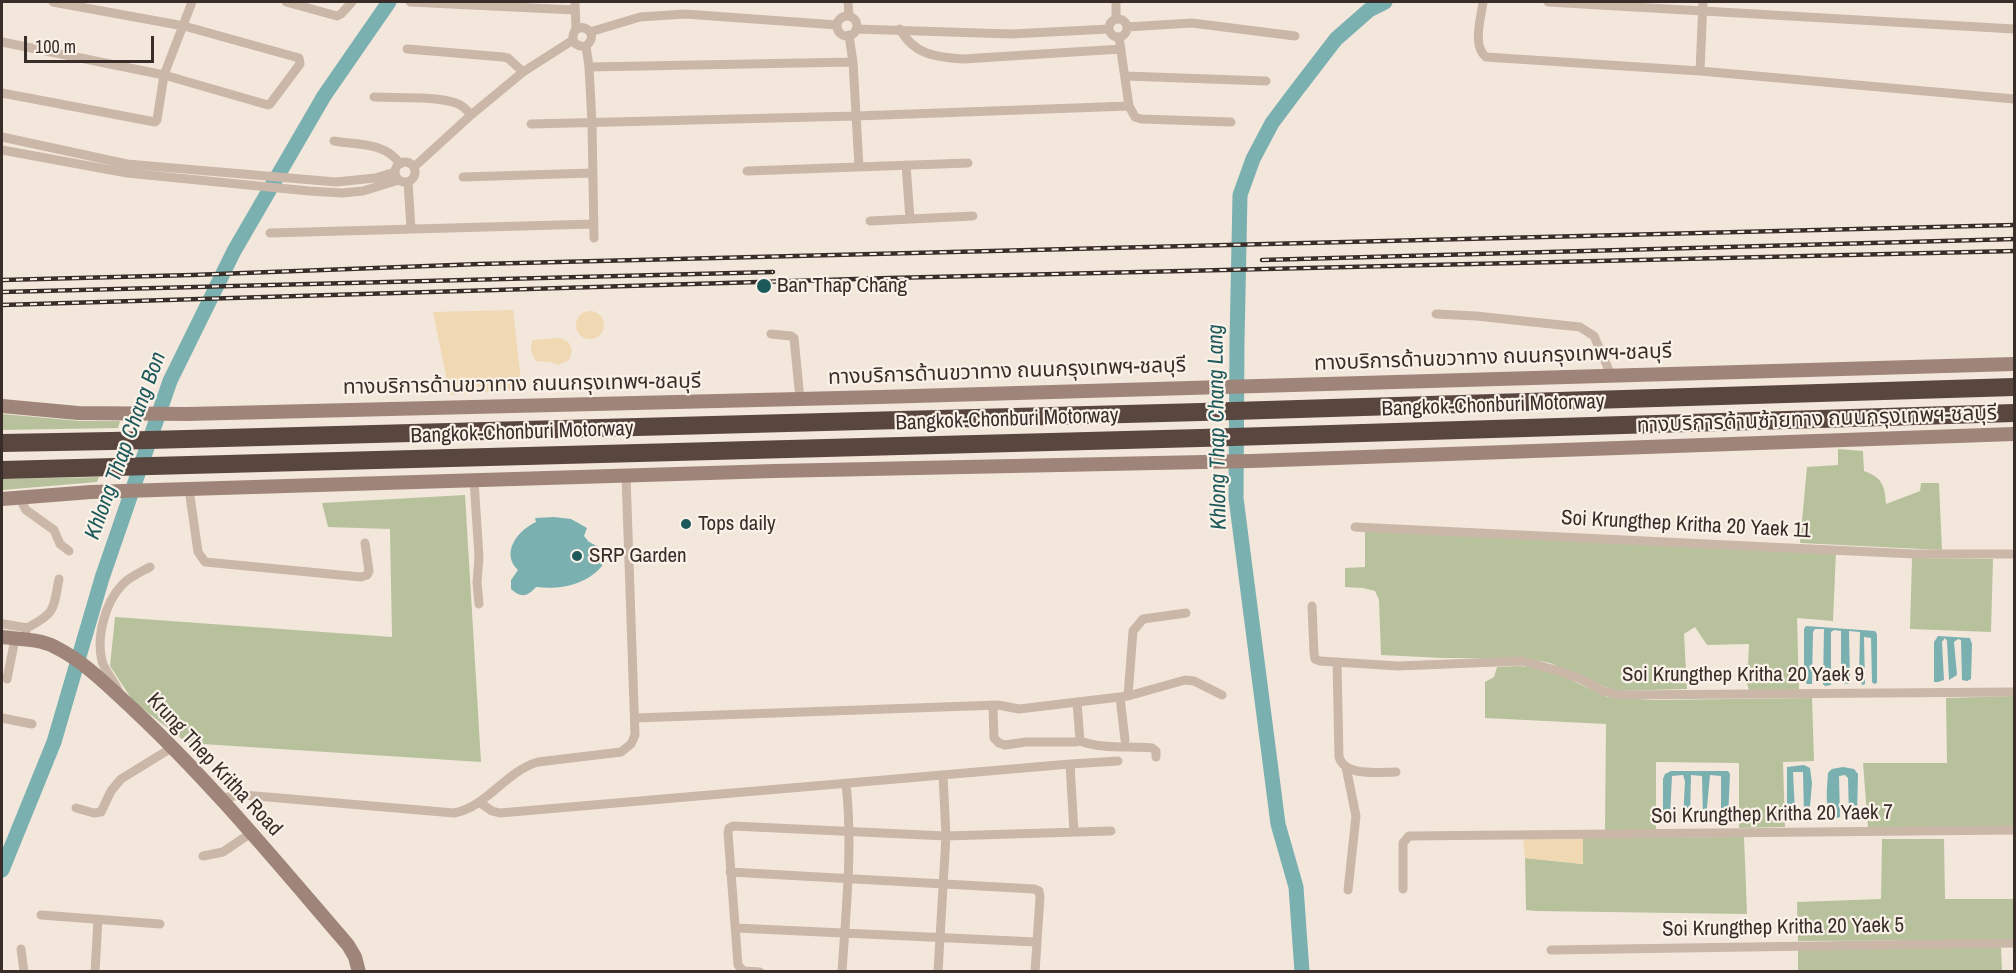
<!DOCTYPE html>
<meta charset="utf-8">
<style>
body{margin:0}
#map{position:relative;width:2016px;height:973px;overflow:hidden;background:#f3e7dc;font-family:"Archivo Narrow",sans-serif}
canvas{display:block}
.frame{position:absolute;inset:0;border:3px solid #382d28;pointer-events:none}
.scale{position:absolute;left:24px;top:36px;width:130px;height:27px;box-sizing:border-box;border:3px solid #382d28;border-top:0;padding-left:8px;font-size:18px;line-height:21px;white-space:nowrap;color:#382d28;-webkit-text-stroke:4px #faf2e9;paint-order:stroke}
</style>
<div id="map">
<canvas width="2016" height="973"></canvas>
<div class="frame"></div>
<div class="scale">100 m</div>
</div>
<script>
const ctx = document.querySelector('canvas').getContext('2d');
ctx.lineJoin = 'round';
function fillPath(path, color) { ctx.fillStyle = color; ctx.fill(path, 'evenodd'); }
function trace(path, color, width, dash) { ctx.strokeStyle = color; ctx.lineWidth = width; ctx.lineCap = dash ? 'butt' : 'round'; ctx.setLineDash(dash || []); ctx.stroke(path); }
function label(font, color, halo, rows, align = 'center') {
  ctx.font = font + ' "Archivo Narrow","Noto Sans Thai",sans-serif'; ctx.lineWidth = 4.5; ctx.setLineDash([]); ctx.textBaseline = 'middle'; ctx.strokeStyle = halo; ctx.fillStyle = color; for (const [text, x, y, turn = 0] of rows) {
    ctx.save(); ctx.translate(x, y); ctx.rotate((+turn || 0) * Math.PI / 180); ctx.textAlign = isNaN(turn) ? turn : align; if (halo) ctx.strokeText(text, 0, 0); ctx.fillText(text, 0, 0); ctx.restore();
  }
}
fillPath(new Path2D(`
 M2,414l78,7h40l-2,7 -116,2z
 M1838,449l25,2 1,20c18,6 21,15 22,33l34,-13 1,-8h18l3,67 -142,-7 7,-76 31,-2z
 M99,477l-2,5 -95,8v-11z
 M465,495l16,267 -294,-19 -54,-42 -23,-35 5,-49 277,20 -2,-108 -62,-2 -6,-24z
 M1365,530l471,22 -3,69 -36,-3 2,72h-50l-2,-6 2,-40 -42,1 -12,-18 -11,7 3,55 -72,2 -65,-28 -27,-5h-80l-62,-3 -2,-55 -4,-9 -12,-3 -18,-1v-19l20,-1z
 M1912,558l81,1 -2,73 -81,-3z
 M1518,666l22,2 29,11 38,18 46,3 159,-2 2,63 -31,1 2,65 -46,1v-65l-83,-1v68h-51l1,-106 -121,-6v-36l9,-5 3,-10z
 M2014,696v130l-146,2 -5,-65h84l-1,-65z
 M1744,837l3,77 -211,-3 -10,-1 -1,-52 58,6v-26z
 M1882,839h62l1,60h69v41l-216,1 -1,-39 84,-3z
 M2001,947l1,24h-204v-22z`), '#b7c29c');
fillPath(new Path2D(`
 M513,310l9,79 -72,6 -17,-83z
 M576 325a14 14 0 1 1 28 0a14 14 0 1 1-28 0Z
 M558,338c12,1 17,11 11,22l-11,5 -8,-3 -14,-1c-4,-7 -7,-13 -3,-21z
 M1523,838h60v26l-58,-6z`), '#efd8b2');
fillPath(new Path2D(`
 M554,517l17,2 16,9 -3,8 5,6 12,6 1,18c-16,19 -42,24 -66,21 -9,10 -15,11 -25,2v-9l7,-10c-18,-17 0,-40 18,-48l-1,-4z
 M1806,626l69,5 2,3v49l-3,1 -2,-2 -1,-44 -7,-1 1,47 -3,1 -3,-10 1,-43 -11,-1 1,50 -2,3 -5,-1 -2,-5v-47l-7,-1 -3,2v53l-6,1 -2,-2 1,-55h-9l-2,3 -1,52h-5l-3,-4v-51z
 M1938,636l32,2 2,6 -1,35 -4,2 -5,-1 -1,-40 -3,-1 -4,3 3,33 -8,5 -2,-39 -2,-3 -3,4 2,38 -6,2h-4v-40z
 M1804,765l6,3 2,15 -3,35h-4l-1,-3 -1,-43h-10l2,39 -5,9 -3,-1v-52z
 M1843,767l11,2 4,5 -1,44 -5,1 -3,-3 -1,-38 -3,-3 -6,1 1,41 -6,2 -4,-2c-5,-14 -3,-29 -2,-44l4,-4z
 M1671,771h57l2,3 -2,44h-7v-42l-11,-1 -4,43 -3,1 -1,-43 -11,-1 -1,43 -7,1 2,-38 -2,-6 -11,1 -2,40 -7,1v-38l2,-5z`), '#7ab0b0');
trace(new Path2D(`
 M2,870l52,-128 48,-164 68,-197 64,-130 90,-155 65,-94
 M1302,972l-6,-85 -18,-63 -42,-326 1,-157 3,-146 13,-36 19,-36 24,-32 40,-52 33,-29 16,-8`), '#7ab0b0', 15);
trace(new Path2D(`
 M286,2l51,14 4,-2 11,-12
 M410,2l165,8
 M575,2l1,27
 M848,2l1,14
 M1116,2v17
 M1483,2c-2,16 -11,44 3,55l214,14 314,28
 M1548,2l466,27
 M837 26a10 10 0 1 1 20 0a10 10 0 1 1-20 0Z
 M1109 28a9 9 0 1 1 18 0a9 9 0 1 1-18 0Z
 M1127,27l65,-4 103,13
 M856,29l155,5 98,-5
 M900,29c14,26 36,28 63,30l158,-10
 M590,32l50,-15 45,-3 152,11
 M849,35l4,27 6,105
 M1119,37l10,69 6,11 6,2 90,3
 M2,42l162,33 104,30 2,-1 30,-40 -1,-6 -115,-32 -131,-24
 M586,46c-7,1 -14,-2 -13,-10 2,-17 30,-5 13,10l3,21 3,56 2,115
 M407,49l96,8 5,1 15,14
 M589,67l264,-5
 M1700,71l3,-69
 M1125,76l141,5
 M2,93l153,29 2,-2 7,-45 28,-73
 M374,97c25,1 59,-1 82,6 6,2 11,7 15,12
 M531,124l325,-8 273,-10
 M2,137l125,27 23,2 186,16 39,-4 20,-6
 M334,141c24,4 51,1 66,23
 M2,150l125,23 182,18 33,2 21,-2 36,-11
 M395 172a10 10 0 1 1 20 0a10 10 0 1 1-20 0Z
 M906,165l4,54
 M414,167l57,-52 52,-43 50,-32
 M747,171l221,-8
 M463,177l129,-4
 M408,182l3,47
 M870,221l103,-5
 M270,233l324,-9
 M1436,314l40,2 104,11 14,9 17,39
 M771,334l20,2 3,2 6,61
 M474,480l5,77 -2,26 2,21
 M189,489l9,63 7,10 156,15 6,-2 2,-4 -4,-28
 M19,497l7,13 28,20 6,14 9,7
 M1355,527l559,27h100
 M1312,606l2,47 1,6 5,2 78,5 124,-5 37,10 22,8 22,12 16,4 395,-3
 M4,624l23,4
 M23,640l4,-12c29,-15 26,-18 32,-49
 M1337,662l2,95c6,20 40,15 57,15
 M7,679l8,-40
 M118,690c-4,-10 -13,-18 -16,-29 -6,-24 3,-58 20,-76 7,-8 19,-13 28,-18
 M1128,696l5,-65 10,-12 43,-6
 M1120,697l5,43
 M993,706l1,32 5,5 6,2 21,-3h49l5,-1 -3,-39
 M2,718l30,6
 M635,718l363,-13 21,4 109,-13 57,-16 9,1 28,14
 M1080,741c20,8 50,5 72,7l4,3v6
 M1070,764l4,68
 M1346,767l10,49 -8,74
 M222,798l19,-3 15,1 198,17c33,-6 52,-42 84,-51l83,-10 10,-8 4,-9 -9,-259
 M479,802l13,9 8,2 570,-49 48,-3
 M76,808l18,5 7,-1 10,-21 10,-12 52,-32
 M203,856l20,-4 28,-19
 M730,872l304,17 5,2 1,6 -5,75
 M1403,889v-46l6,-7 605,-6
 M41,915l119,9
 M736,928l300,14
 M21,949l3,23
 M1551,950l463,-7
 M95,972l3,-53
 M760,972l-17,-1 -5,-6 -10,-132 1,-5 4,-2 213,10 165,-5
 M842,972c4,-63 11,-126 4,-188
 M938,972l8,-136 -3,-61`), '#cbb7a8', 9);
trace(new Path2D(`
 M2,406l76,7 109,1 693,-17 1134,-33
 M2,499l89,-7 683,-21 477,-10 763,-27
 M2,637c16,2 38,2 53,10 29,14 55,41 78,62 78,73 146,156 215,236l7,12 4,15`), '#9f8579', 14);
trace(new Path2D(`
 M2,443l109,-2 1090,-29 813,-25
 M2,470l1198,-32 814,-25`), '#59463f', 18);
const rail = new Path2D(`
 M1262,260l752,-21
 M2,280l190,-5 288,-11 1534,-39
 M2,292l771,-20
 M2,305l888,-27 1124,-27`);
trace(rail, '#382d28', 4.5);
trace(rail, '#faf2e9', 2, [7]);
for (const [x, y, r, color] of [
 [764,286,8,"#1d585a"],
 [686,524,6,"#1d585a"],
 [577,556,6,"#1d585a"]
]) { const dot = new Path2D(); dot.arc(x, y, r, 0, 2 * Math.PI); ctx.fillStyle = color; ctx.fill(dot); trace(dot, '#faf2e9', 2); }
label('21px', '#382d28', '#faf2e9', [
 ["Ban Thap Chang",777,286],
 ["Tops daily",698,524],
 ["SRP Garden",589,556]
], 'left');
label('21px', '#382d28', '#faf2e9', [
 ["ทางบริการด้านขวาทาง ถนนกรุงเทพฯ-ชลบุรี",1493,358,-2],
 ["ทางบริการด้านขวาทาง ถนนกรุงเทพฯ-ชลบุรี",1007,372,-2],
 ["ทางบริการด้านขวาทาง ถนนกรุงเทพฯ-ชลบุรี",522,385,-1],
 ["Bangkok-Chonburi Motorway",1493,406,-2],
 ["Bangkok-Chonburi Motorway",1007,420,-2],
 ["ทางบริการด้านซ้ายทาง ถนนกรุงเทพฯ-ชลบุรี",1817,420,-2],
 ["Bangkok-Chonburi Motorway",522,433,-2],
 ["Soi Krungthep Kritha 20 Yaek 11",1686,525,3],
 ["Soi Krungthep Kritha 20 Yaek 9",1743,675],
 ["Krung Thep Kritha Road",214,765,47],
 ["Soi Krungthep Kritha 20 Yaek 7",1772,815,-1],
 ["Soi Krungthep Kritha 20 Yaek 5",1783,928,-1]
]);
label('italic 22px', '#1d585a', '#faf2e9', [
 ["Khlong Thap Chang Lang",1218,427,-91],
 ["Khlong Thap Chang Bon",126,446,-70]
]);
</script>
